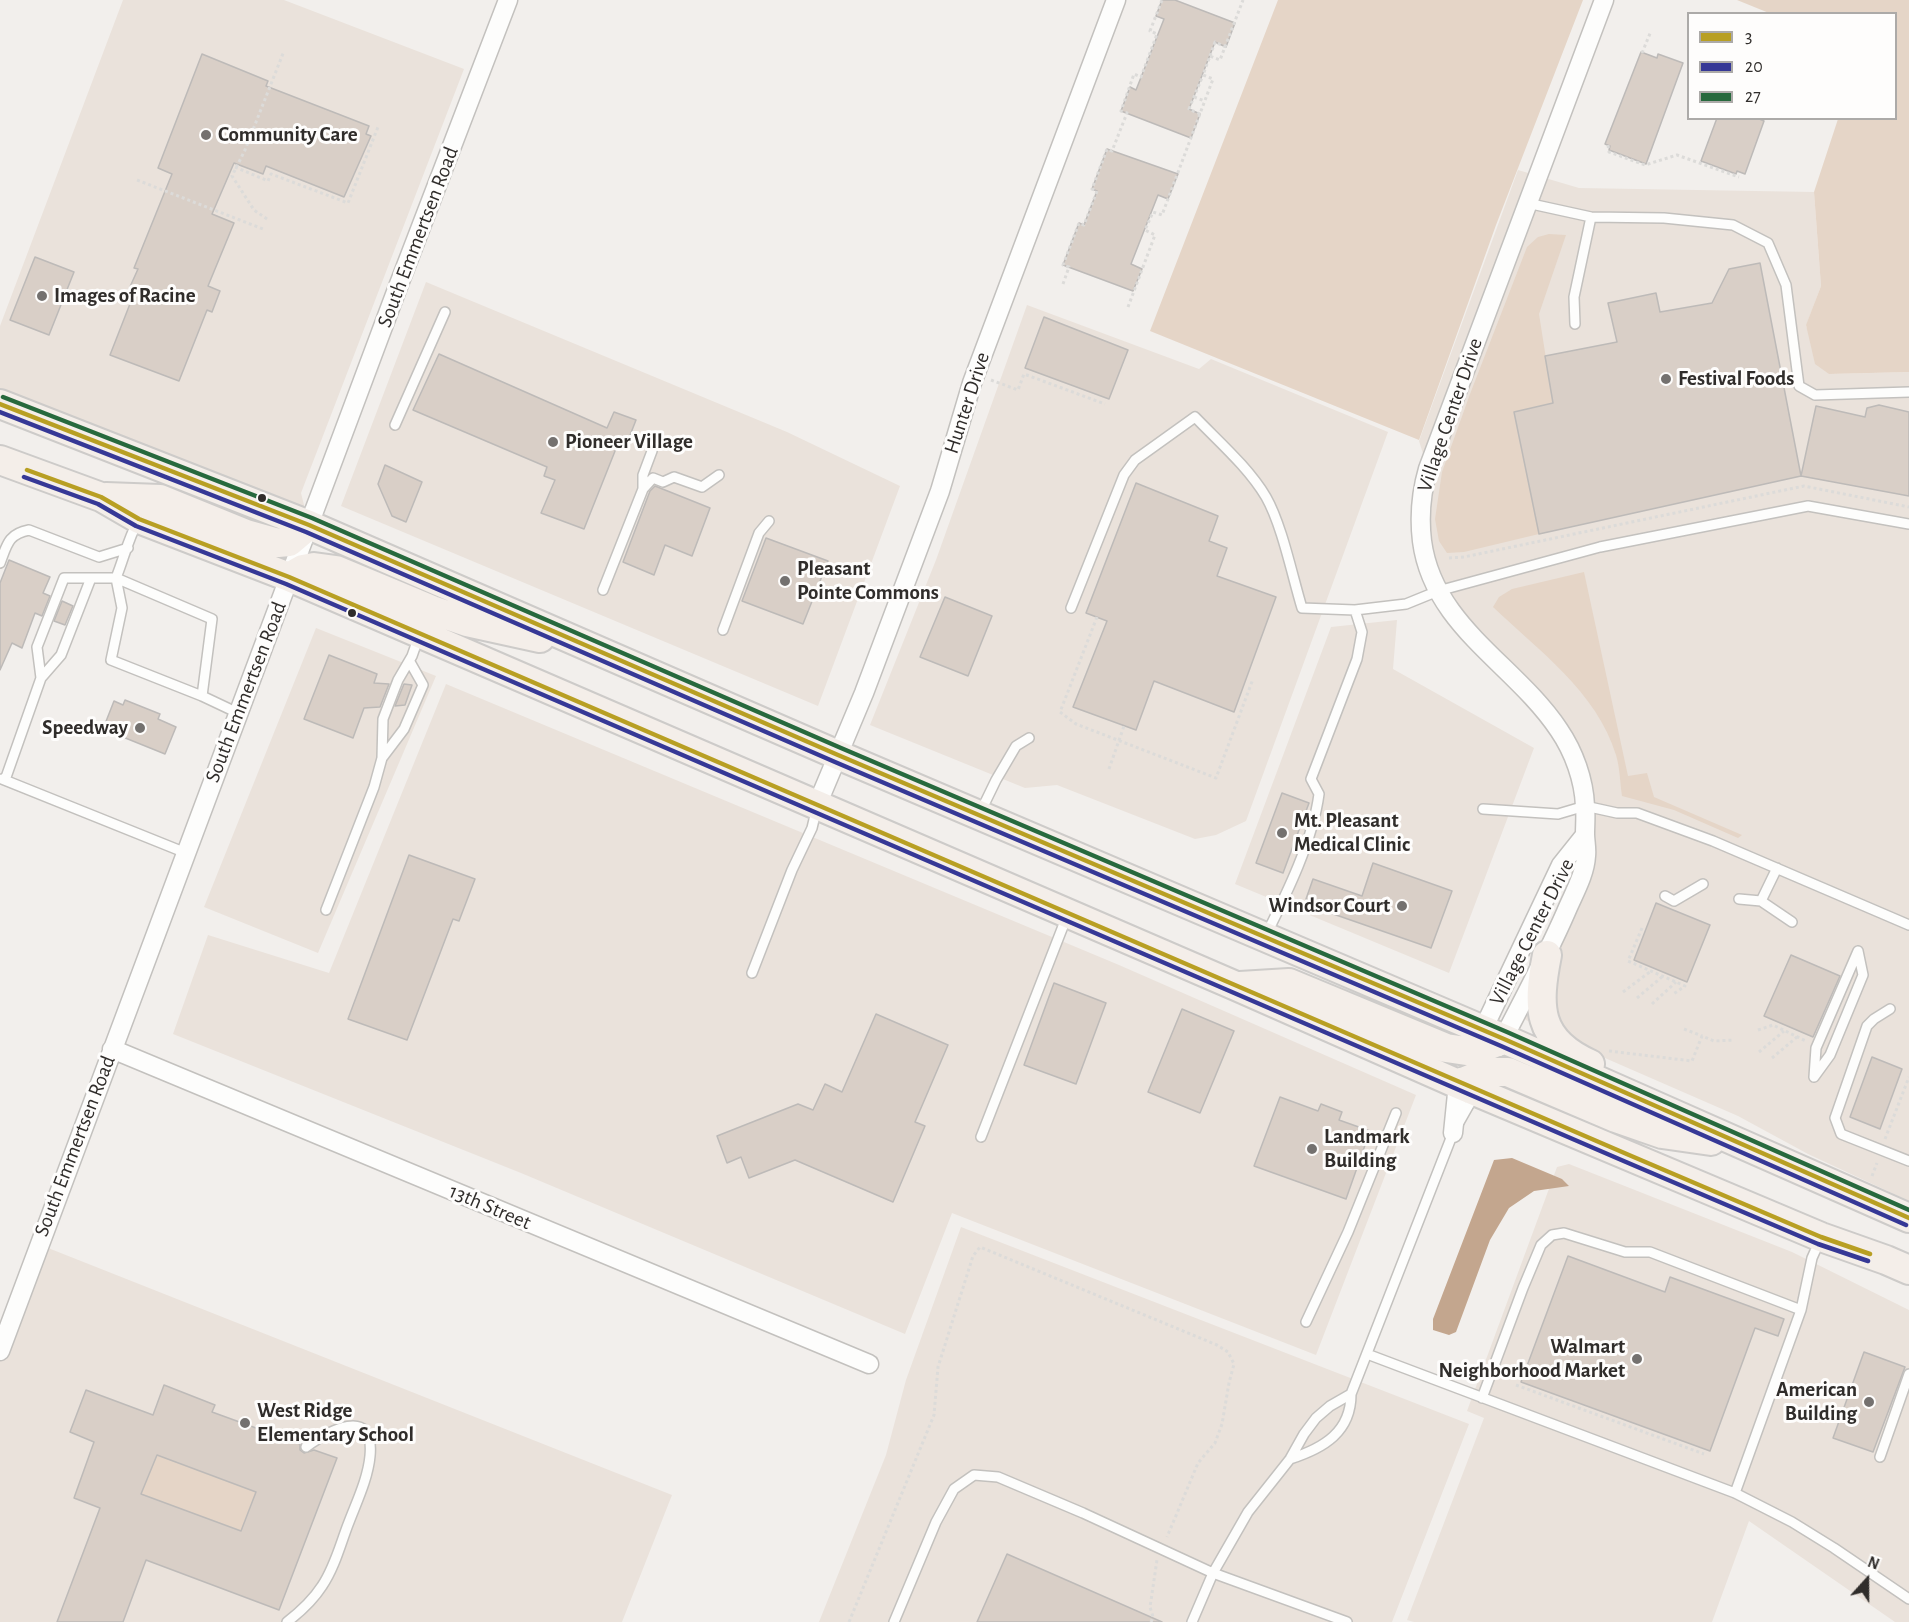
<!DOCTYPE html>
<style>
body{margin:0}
#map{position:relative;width:1909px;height:1622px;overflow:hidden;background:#f2efec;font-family:"Alegreya Sans",sans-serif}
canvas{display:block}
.legend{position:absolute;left:1687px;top:12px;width:210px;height:108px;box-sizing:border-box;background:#fefdfc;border:2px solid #acaaa8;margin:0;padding:8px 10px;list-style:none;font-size:18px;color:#302d2b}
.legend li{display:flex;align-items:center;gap:12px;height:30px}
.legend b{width:30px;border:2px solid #acaaa8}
.north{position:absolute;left:1837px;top:1550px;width:60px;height:60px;-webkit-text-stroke:4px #fefdfc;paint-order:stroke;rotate:21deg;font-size:16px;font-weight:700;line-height:24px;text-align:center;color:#302d2b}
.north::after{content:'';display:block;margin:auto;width:21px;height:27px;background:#302d2b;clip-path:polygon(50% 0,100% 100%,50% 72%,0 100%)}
</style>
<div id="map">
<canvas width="1909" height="1622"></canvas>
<ul class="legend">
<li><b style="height:8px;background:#b89f23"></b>3</li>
<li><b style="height:8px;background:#363896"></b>20</li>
<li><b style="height:8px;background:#27693d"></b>27</li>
</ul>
<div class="north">N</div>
</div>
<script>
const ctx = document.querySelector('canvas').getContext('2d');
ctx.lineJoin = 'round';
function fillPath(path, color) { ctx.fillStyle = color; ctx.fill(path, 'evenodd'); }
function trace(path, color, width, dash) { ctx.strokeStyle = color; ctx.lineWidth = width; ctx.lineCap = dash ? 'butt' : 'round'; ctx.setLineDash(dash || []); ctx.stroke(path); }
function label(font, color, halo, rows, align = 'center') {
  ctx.font = font + ' "Alegreya Sans",sans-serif'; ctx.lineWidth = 6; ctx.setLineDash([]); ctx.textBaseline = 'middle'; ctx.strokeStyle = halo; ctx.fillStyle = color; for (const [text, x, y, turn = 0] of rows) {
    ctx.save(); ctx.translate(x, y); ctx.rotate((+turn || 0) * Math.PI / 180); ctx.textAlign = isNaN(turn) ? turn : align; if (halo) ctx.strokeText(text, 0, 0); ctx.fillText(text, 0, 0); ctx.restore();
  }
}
fillPath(new Path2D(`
 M123,0h161l180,69 -163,424 8,32 -309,-121v-78z
 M1518,170l61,18 235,4 7,94 -15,40 23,48 80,-2v829l-101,-47 -70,-38 -156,-68 -66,-33 70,-158 -14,-104 -108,-124 -35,-59 -1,-101 -9,-28z
 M426,282l361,150 113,54 -82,220 -477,-200z
 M1027,305l172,64 12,-10 177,73 -142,389 -30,14 -21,4 -138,-54 -32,3 -155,-63 66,-165z
 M1397,620l-4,49 141,79 -85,225 -214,-89 96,-257z
 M316,628l120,48 -118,277 -114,-46z
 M446,684l673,281 297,130 -100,260 -364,-142 -47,121 -384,-161 -348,-139 35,-99 121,38z
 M1569,1164l223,88 117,58v312h-14l-146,-101 -37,101h-298l-7,-2 77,-202 -17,-7 90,-244z
 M961,1227l508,197 -77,198h-573l67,-167 20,-75z
 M38,1244l634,251 -50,127h-622v-271z`), '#eae2db');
fillPath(new Path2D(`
 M1278,0h305l-87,225 -77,215 -269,-109z
 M1737,0h172v372l-80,2 -14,-10 -9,-39 15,-39 -7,-94 24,-73 58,-1v-104l-127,-1z
 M1549,234l17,1 -27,79 14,89 -38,9 24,122 -75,18 -17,1 -8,-12 -4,-22 7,-47 28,-78 57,-147 11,-10z
 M1584,572l44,204 19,-3 7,24 88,38 -4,3 -64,-28 -52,-14c-2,-13 -2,-28 -6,-41 -19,-63 -78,-105 -123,-148l6,-10 13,-8z
 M157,1455l99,37 -15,39 -100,-37z`), '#e5d5c7');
fillPath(new Path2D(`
 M1512,1158l50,21 7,7 -35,5 -25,17 -19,32 -34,92 -7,3 -16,-5v-11l61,-159z`), '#c3a68e');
const building = new Path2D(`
 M1162,0h13l60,23 -9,24 -11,-5 -26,67 11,5 -9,24 -70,-27 9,-24 6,3 28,-71 -8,-3z
 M1641,52l16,6 1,-4 25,9 -37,101 -37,-14 1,-4 -5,-2z
 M202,54l66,27 -2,5 103,40 -3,8 5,2 -27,61 -78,-31 -3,8 -29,-11 -22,51 22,9 -26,63 12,5 -8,21 -5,-2 -28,71 -69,-26 25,-64 -6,-2 9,-20 -4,-1 38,-94 -14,-6z
 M1717,118h40l7,3 -19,53 -8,-3 -1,3 -35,-13z
 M1107,149l71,25 -10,25 -10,-4 -27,69 11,5 -9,22 -70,-26 16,-42 5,2 13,-34 -5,-2z
 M35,257l39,15 -25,63 -39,-15z
 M1760,263l41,213 -262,58 -25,-122 39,-9 -8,-47 72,-14 -9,-39 48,-10 4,19 52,-9 17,-34z
 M1044,317l84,33 -19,49 -84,-31z
 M439,354l168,74 7,-16 22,8 -9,23 -8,-2 -35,88 -43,-16 14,-33 -11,-4 3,-9 -134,-57z
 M1879,405l30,7v84l-108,-20 15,-70 49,11 2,-9z
 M385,465l37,17 -16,40 -14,-6 -14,-32z
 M1136,483l82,33 -9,25 18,7 -10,28 59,21 -42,115 -80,-31 -18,49 -63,-23 34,-86 -21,-8z
 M655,486l55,22 -18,48 -27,-11 -11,30 -31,-13 27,-71z
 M766,538l62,23 -25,63 -61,-23z
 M9,560l41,17 -7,16 7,3 -8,20 -7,-3 -13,35 -10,-5 -12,27v-87z
 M945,597l47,19 -24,60 -48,-19z
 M62,601l11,5 -8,19 -11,-4z
 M329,655l48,19 -3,9 15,1 -9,23 -16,1 -11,30 -49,-19z
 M404,684l8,1 -7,20 -10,1z
 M125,700l35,14 -2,5 18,8 -11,27 -62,-25 11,-28 9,4z
 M1282,793l27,10 -26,70 -27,-10z
 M409,855l66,24 -16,42 -6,-2 -46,121 -59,-21z
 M1373,863l79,28 -21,57 -115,-40 1,-5 -11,-4 7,-20 49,17z
 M1656,903l54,22 -23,57 -53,-22z
 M1791,955l49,21 -27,61 -49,-21z
 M1054,983l52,20 -30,81 -52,-19z
 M1182,1009l52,22 -34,82 -52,-21z
 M876,1014l72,31 -33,77 10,4 -32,76 -98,-42 -46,18 -8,-21 -14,6 -10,-27 81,-32 15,6 12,-26 17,8z
 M1872,1057l30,12 -22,60 -30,-12z
 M1280,1097l38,14 3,-7 21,8 -3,8 31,11 -24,68 -92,-33z
 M1568,1256l97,36 5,-15 114,42 -6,17 -23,-8 -45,123 -189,-69z
 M1864,1352l41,15 -32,85 -40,-14z
 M164,1385l51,20 -3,7 88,32v6l4,3 10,-3 23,8 -58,152 -133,-50 -23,62h-66l43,-114 -26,-10 20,-56 -24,-10 16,-42 67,25zM157,1455l99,37 -15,39 -100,-37z
 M1007,1554l155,68h-185z`);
fillPath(building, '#d9cfc7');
trace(building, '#bdbab8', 1.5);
const lane = new Path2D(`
 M1527,203l64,14 73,1 69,7 35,18 18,42 13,101 16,9 94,-3
 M1575,324l-1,-27 17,-80
 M395,425l50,-113
 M643,489v-14l9,-24
 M138,521c-10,18 -14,37 -22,57l96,41 -10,77 36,17
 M0,563c7,-18 8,-29 29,-33l70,27 29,-9
 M603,590l40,-101 10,-11 10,4 11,-5 28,10 17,-12
 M1071,608l53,-133 11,-15 60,-43c24,25 53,50 71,80 16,28 26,78 36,111l53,2 51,-6 32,-13 162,-44 208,-41 101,18
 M723,630l36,-97 10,-12
 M41,678l-4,-31 27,-69h27
 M382,758l22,-29 19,-44 -13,-23
 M2,779l184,74
 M5,780l36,-102 20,-23 30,-77h25l6,30 -11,52 91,36
 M1483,809l75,5 27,-8 32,7h20l76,28 196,84
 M980,813l16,-33 20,-34 13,-8
 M1665,896l9,5 29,-17
 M1739,899l22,2 31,21
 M1761,901l16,-33
 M326,910l48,-123 8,-29 1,-39 15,-39 14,-24 7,-20
 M1266,935c21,-42 47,-95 53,-141l-8,-15 46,-120 5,-27 -7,-22
 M752,973l40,-103 20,-42 5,-21
 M1890,1009l-16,10 -7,7 -32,92 6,16 68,27
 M1814,1077l16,-22 33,-80 -5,-24
 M1814,1077l2,-29 42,-97
 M981,1137l86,-221
 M1306,1322l42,-90 48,-119
 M1367,1354l368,139 57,29 42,26 75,51
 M1482,1398l41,-110 18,-43 11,-10 12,-2 61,19h25l151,58
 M1880,1457l29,-83
 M1290,1459c34,-11 61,-27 61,-65l102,-261 21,-37
 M1735,1493l66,-183 11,-52 8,-18
 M287,1622c13,-10 26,-22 35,-36 13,-19 19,-44 27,-64 8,-21 19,-44 21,-66 5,-52 -43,-24 -64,-9
 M894,1622l42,-100 18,-33 20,-14 24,2 85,36 130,60 134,49
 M1192,1622l21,-49 35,-61 42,-53 14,-25 12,-16 14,-12 21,-12`);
const street = new Path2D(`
 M817,805l47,-112 76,-202 32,-108 144,-383
 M1479,1038l82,-173 24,-30
 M1499,1047c23,-45 47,-89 67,-135 7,-17 19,-37 20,-56 1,-7 -1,-15 -1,-22 0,-9 1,-19 0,-28 -1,-26 -11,-54 -26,-76 -44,-66 -126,-104 -137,-189 -3,-25 -1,-48 6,-72l176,-469
 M112,1049l757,315
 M1453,1133l5,-49 3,-7
 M0,1351l396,-1059 112,-292`);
const primary = new Path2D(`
 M0,404l309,121 529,230 666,284 405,179
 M0,460l101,37 38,22 150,58 947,409 222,98 363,153 65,23 23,10
 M106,497l54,2 86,35 32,9 11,-1 20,-17
 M289,577l14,-8 11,-2 22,3 96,40 35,12 73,16
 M1547,955c-10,51 -11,85 43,109
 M1240,986l49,-3 157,65 27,4 31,-13
 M1458,1084l29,-12h21l108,46 46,16 49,7`);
trace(lane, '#c3c1be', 12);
trace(street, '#c3c1be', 21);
trace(primary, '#cdcbc9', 32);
trace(new Path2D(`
 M1642,53l9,-22
 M1210,56l5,-14 11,5
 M1194,97l11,4
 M1200,114l-11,-5 14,-34
 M1608,145l1,7 36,13 32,-10 62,22
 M235,167l33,14 3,-7 77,29 30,-76
 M137,180l126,49
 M267,219l-13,-9 -22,-34 13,-26 39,-99
 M1063,284l6,-17 -6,-2 16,-42 5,2 13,-34 -5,-2 15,-40 5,2 15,-38 -6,-2 13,-37 7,3 16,-43 -7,-3 12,-31
 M1128,307l27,-72 -10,-5 8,-18 9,3 51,-136 -10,-4 7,-19 10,4 23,-60
 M991,380l27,10 6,-16 81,30
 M1449,558l15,-1 340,-71 105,21
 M1097,617l-37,95 16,12 140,54 37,-99
 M1109,769l15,-43
 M1642,928l-14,33 57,25 -13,9
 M1623,992l28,-21
 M1637,998l26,-22
 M1652,1004l24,-22
 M1684,1029l18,7
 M1758,1030l15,-5 33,16
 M1609,1051l83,10 10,-25 12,5 20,-1
 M1759,1052l25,-21
 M1772,1058l25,-21
 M1885,1139l24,-62
 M1872,1176l5,-13
 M1516,1385l188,69
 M849,1622l85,-207 4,-48 35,-111 7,-9 237,98 11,7 6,12 -5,19 -7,41 -7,19 -17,20 -31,74
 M1151,1622l2,-5 -3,-10 7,-47`), '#dcdbd9', 3, [3, 3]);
trace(lane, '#fdfdfc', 9);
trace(street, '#fdfdfc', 18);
trace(primary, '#f4eee9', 28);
trace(new Path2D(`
 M0,404l309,121 529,230 666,284 405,179
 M27,470l74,27 38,22 150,58 1340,578 192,82 49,17`), '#b89f23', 4.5);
trace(new Path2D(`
 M0,412l306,120 529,230 666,284 405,179
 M24,477l74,27 38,22 150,58 1340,578 192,82 50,17`), '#363896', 4.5);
trace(new Path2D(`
 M3,397l309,121 529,230 666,284 402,178`), '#27693d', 4.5);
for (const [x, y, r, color] of [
 [206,135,6,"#74716f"],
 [42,296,6,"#74716f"],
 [1666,379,6,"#74716f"],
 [553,442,6,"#74716f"],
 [262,498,5,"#302d2b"],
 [785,581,6,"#74716f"],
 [352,613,5,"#302d2b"],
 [140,728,6,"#74716f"],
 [1282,833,6,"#74716f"],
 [1402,906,6,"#74716f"],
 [1312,1149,6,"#74716f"],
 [1637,1359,6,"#74716f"],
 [1869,1402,6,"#74716f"],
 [245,1423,6,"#74716f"]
]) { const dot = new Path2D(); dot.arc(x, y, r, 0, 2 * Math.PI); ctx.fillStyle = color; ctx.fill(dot); trace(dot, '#fefdfc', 2); }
label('bold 21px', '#302d2b', '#fefdfc', [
 ["Community Care",218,135],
 ["Images of Racine",54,296],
 ["Festival Foods",1678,379],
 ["Pioneer Village",565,442],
 ["Pleasant",797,569],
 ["Pointe Commons",797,593],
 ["Speedway",128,728,"right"],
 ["Mt. Pleasant",1294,821],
 ["Medical Clinic",1294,845],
 ["Windsor Court",1390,906,"right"],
 ["Landmark",1324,1137],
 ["Building",1324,1161],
 ["Walmart",1625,1347,"right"],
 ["Neighborhood Market",1625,1371,"right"],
 ["American",1857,1390,"right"],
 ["Building",1857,1414,"right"],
 ["West Ridge",257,1411],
 ["Elementary School",257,1435]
], 'left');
label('21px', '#302d2b', '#fefdfc', [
 ["South Emmertsen Road",418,237,-69],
 ["Hunter Drive",967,403,-72],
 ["Village Center Drive",1450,415,-71],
 ["South Emmertsen Road",246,692,-69],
 ["Village Center Drive",1532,932,-63],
 ["South Emmertsen Road",75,1146,-69],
 ["13th Street",490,1207,23]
]);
</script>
